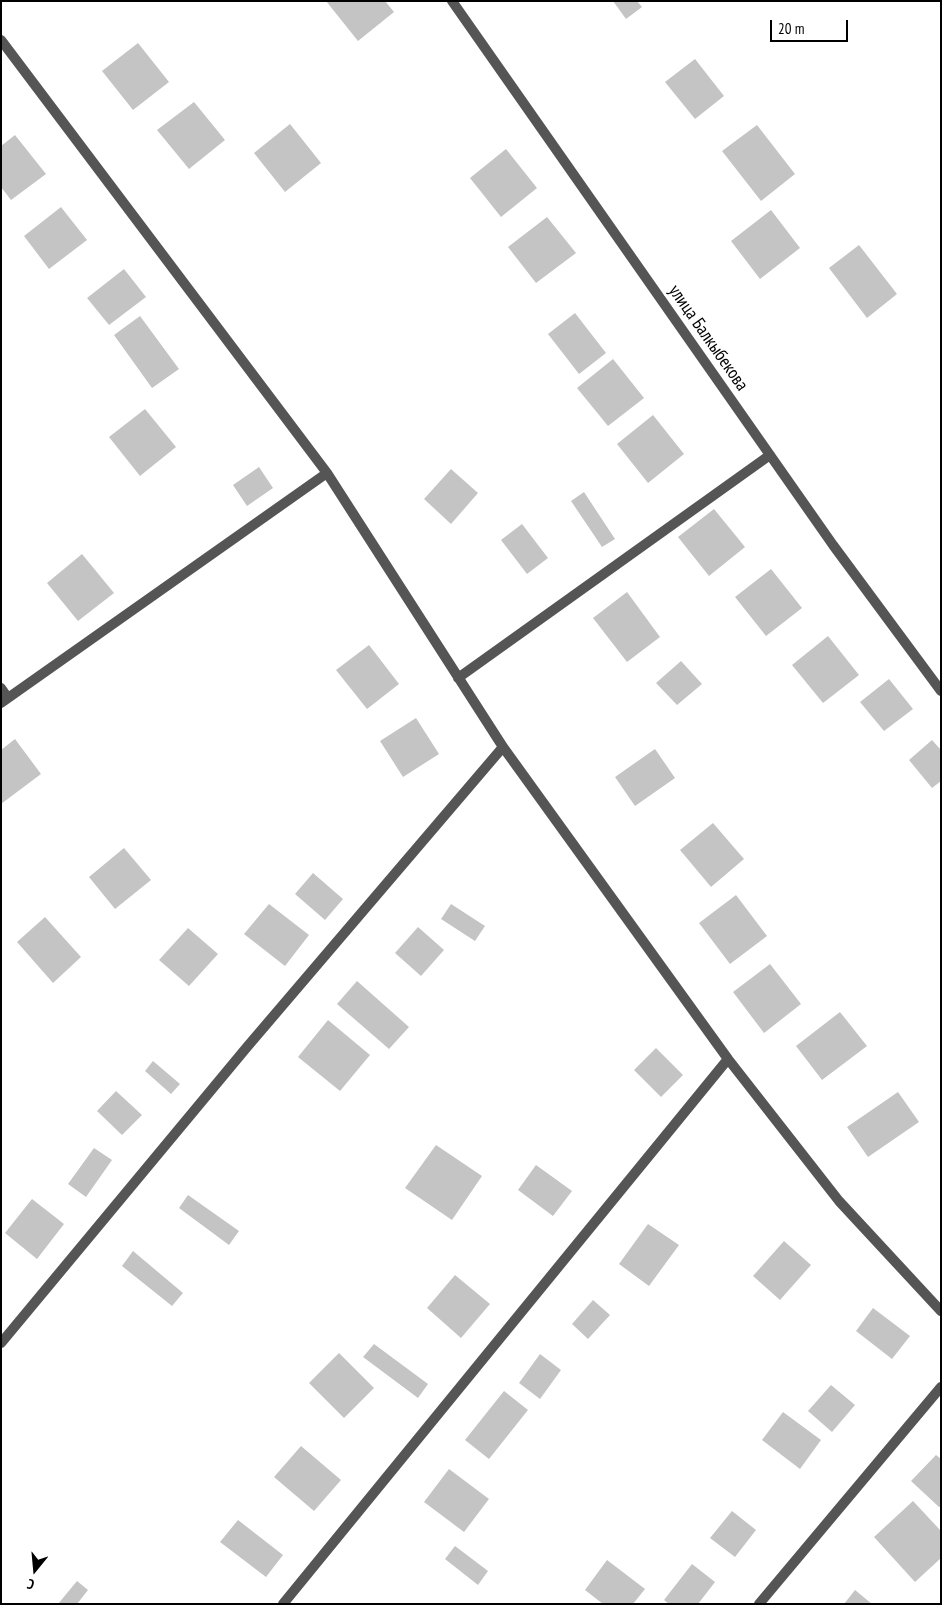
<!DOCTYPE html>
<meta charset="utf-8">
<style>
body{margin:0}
#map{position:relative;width:942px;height:1605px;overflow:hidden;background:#fff;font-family:"PT Sans Narrow",sans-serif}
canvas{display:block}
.frame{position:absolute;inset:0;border:2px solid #000;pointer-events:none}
.north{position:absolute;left:10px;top:1545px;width:50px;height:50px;-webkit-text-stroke:4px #fff;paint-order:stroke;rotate:197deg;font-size:14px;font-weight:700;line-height:20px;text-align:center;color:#000}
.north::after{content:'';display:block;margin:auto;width:18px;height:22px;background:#000;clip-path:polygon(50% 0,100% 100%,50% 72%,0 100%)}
.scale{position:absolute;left:770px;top:20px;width:78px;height:22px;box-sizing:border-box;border:2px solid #000;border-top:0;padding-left:6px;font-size:15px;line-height:18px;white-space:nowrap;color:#000;-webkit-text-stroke:4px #fff;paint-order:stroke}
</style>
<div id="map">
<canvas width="942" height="1605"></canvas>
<div class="frame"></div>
<div class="north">С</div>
<div class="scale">20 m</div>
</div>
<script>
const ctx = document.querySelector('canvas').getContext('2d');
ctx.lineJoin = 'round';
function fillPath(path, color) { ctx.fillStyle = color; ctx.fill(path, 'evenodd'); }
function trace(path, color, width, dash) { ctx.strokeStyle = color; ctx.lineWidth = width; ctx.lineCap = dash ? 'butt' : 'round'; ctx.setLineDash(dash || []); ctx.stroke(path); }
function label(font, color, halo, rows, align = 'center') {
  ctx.font = font + ' "PT Sans Narrow",sans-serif'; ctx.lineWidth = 5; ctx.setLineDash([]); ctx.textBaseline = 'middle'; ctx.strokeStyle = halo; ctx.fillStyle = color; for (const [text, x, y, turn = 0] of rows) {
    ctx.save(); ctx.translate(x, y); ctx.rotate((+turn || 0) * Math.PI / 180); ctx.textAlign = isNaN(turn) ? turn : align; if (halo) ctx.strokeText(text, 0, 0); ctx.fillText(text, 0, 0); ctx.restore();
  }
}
fillPath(new Path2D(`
 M326,1h59l9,11 -36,29z
 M613,1h24l5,6 -16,12z
 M138,43l31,39 -36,28 -31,-39z
 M695,59l29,37 -29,23 -30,-37z
 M194,102l31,38 -36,29 -32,-39z
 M290,124l31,39 -36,29 -31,-39z
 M757,125l38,49 -34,27 -39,-50z
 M15,135l31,39 -35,26 -10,-13v-41z
 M506,149l31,39 -36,29 -31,-39z
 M61,207l26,33 -38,29 -25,-33z
 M771,210l29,38 -40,31 -29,-38z
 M547,217l29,36 -40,30 -28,-36z
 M859,245l38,49 -30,24 -38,-50z
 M124,269l22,28 -37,28 -22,-27z
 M575,313l31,40 -27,21 -31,-40z
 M140,316l39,53 -27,19 -38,-53z
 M613,359l31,39 -36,28 -31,-38z
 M145,409l31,38 -36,29 -31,-39z
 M653,415l31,39 -36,29 -31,-39z
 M259,467l14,21 -26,18 -14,-21z
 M451,469l27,24 -27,31 -27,-25z
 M584,492l31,47 -13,8 -31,-46z
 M714,509l31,38 -36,29 -31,-39z
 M522,524l26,34 -21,16 -26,-34z
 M82,554l32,39 -36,28 -31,-38z
 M771,569l31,39 -36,28 -31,-39z
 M627,592l33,45 -33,25 -34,-44z
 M828,636l31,39 -36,28 -31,-38z
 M369,645l30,39 -32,25 -31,-39z
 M681,661l21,23 -25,21 -21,-22z
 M889,679l24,30 -29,22 -24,-29z
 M416,718l23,36 -36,23 -23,-36z
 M15,739l26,35 -40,30v-54z
 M932,740l9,10v31l-9,7 -23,-28z
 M655,749l20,29 -40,28 -20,-29z
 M713,823l31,36 -33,28 -31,-37z
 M124,848l27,32 -36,29 -26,-32z
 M313,873l30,26 -18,21 -30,-26z
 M736,895l31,41 -37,28 -31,-41z
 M269,904l40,31 -24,31 -41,-32z
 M451,904l34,22 -10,15 -34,-22z
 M45,917l36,40 -28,26 -36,-41z
 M418,927l26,23 -23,26 -26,-23z
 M188,928l30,26 -29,32 -30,-26z
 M770,964l31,40 -37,29 -31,-41z
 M357,981l52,46 -20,22 -52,-45z
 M840,1012l27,34 -45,34 -26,-34z
 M328,1020l42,35 -30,36 -42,-34z
 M656,1048l27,27 -22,22 -27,-27z
 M153,1061l27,23 -9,10 -26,-23z
 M116,1091l26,24 -20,20 -25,-24z
 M898,1092l21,30 -51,35 -21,-30z
 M436,1145l46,31 -30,44 -47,-32z
 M94,1148l18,12 -26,37 -18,-13z
 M536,1165l36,26 -19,25 -35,-26z
 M188,1195l51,36 -10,14 -50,-37z
 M32,1199l32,25 -27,35 -32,-26z
 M648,1224l31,21 -30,41 -30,-22z
 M784,1241l27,24 -31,35 -27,-24z
 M133,1251l50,42 -11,13 -50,-40z
 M455,1275l35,29 -29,34 -34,-30z
 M593,1300l17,15 -22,24 -16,-15z
 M873,1308l37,28 -18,23 -36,-28z
 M374,1344l54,40 -10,14 -55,-41z
 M339,1353l35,35 -30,30 -35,-35z
 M540,1354l21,16 -21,29 -21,-16z
 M831,1385l24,20 -23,27 -24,-21z
 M504,1391l24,19 -39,49 -24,-19z
 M783,1412l38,28 -21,29 -38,-29z
 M301,1446l40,34 -27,31 -40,-34z
 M936,1455l5,4v47l-2,1 -28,-26z
 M449,1469l40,30 -25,33 -40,-30z
 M913,1501l28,30v27l-26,24 -41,-45z
 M732,1511l24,19 -21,27 -25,-19z
 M238,1520l45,35 -17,22 -46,-35z
 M455,1546l33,25 -10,14 -33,-26z
 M607,1560l38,29 -12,15h-30l-18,-14z
 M692,1564l23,18 -17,22h-29l-5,-4z
 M77,1581l11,9 -11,14h-19z
 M855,1590l17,14h-28z`), '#c4c4c4');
trace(new Path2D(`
 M452,1l381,544 108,146
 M1,40l326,433 176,274 225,312 111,142 102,110
 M458,678l312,-223
 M1,688l7,10
 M1,703l326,-230
 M1,1343l246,-296 256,-300
 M283,1604l445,-545
 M759,1604l182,-217`), '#555', 10);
label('18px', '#000', '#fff', [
 ["улица Балкыбекова",708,338,55]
]);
</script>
